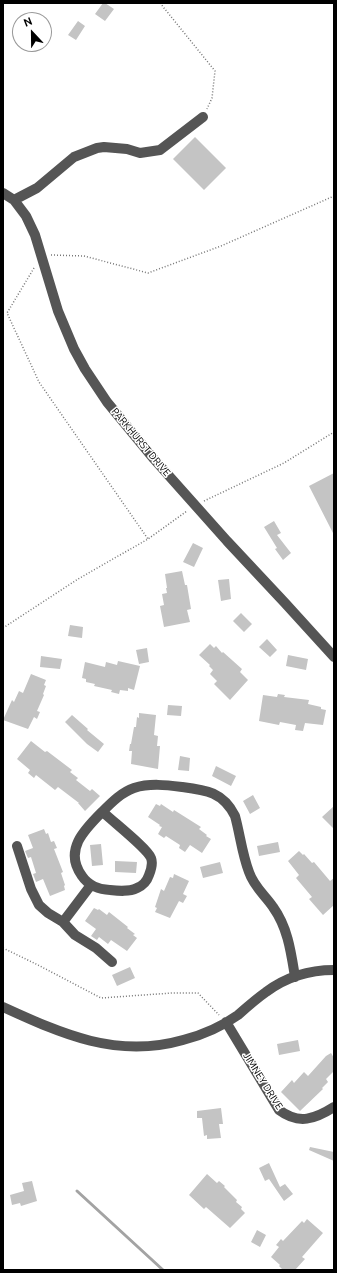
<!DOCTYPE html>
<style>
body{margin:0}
#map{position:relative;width:337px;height:1273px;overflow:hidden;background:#fff;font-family:Ubuntu,sans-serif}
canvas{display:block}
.frame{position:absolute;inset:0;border:4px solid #000;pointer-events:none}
.north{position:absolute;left:12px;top:12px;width:40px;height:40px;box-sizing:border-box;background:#fff;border:1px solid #999;border-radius:50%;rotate:338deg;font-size:11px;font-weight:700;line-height:16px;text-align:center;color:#000}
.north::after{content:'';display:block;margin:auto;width:14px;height:18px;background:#000;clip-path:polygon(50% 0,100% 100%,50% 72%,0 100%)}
</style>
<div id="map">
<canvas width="337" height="1273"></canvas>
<div class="frame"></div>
<div class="north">N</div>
</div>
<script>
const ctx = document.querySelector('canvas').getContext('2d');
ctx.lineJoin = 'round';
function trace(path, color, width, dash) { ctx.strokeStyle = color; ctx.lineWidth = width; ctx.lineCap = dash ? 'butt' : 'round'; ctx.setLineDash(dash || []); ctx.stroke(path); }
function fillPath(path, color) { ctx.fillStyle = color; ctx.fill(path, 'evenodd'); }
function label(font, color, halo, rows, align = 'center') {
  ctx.font = font + ' Ubuntu,sans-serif'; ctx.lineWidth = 3; ctx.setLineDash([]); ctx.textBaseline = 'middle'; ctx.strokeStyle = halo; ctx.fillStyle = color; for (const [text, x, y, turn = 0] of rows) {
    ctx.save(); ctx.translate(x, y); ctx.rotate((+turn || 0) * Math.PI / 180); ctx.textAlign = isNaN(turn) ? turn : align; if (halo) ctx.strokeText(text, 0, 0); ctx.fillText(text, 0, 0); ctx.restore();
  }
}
trace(new Path2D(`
 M77,1191l86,79`), '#a3a3a3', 3);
fillPath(new Path2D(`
 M103,3h2l9,6 -9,12 -10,-7z
 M78,21l7,5 -9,14 -8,-5z
 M195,137l31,31 -22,22 -31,-31z
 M334,473v62l-25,-49z
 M274,521l7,12 -4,2 14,18 -8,7 -8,-11 2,-1 -13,-21z
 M193,543l10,5 -9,19 -11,-5z
 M182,571l3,14h2l4,24 -4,1 3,12 -26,5 -4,-21 4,-1 -2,-11 5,-1 -1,-5h1l-2,-14z
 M229,579l2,20 -10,2 -3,-21z
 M241,613l11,11 -8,8 -11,-11z
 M70,625l13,2 -1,11 -14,-2z
 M267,639l10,11 -7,7 -11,-10z
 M210,644l4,4 2,-2 6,7 1,-1 19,17 -2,3 8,8 -18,20 -16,-16 3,-3 -7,-7 3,-4 -4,-4 1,-1 -11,-10z
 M147,648l2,14 -10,2 -3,-14z
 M288,655l20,4 -2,11 -20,-4z
 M41,656l21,3 -2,10 -20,-2z
 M118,661l22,5 -6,24 -6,-2v3l-8,-1 -1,4 -8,-2 1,-2 -18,-4 1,-2 -9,-2v-3l-4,-1 3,-16 20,5 1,-5 11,3z
 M31,674l15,6 -2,5 2,1 -3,8 1,1 -7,16 3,1 -3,7 -3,-2 -6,12 -25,-9 9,-20 2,2 5,-11 4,2z
 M278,694l7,1 -1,2 25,3 -1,4 13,3v2l5,1 -3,15 -18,-2 -2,8 -8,-1 1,-5 -16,-3 -1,3 -20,-4 4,-26 14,2z
 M168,705l14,1 -1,10 -14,-1z
 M139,713l17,2 -2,20 4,1 -1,10h3l-2,23 -27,-5 1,-13h-3l1,-7h1l3,-17h2l1,-10 2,1z
 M72,715l16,14 -1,1 17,14 -6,8 -11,-8 -22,-22z
 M31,741l14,11 2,-1 25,19 -2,2 8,6 -2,2 14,11 2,-2 8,7 -15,15 -7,-8h1l-21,-16 -3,3 -19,-15 -2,3 -6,-5 2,-3 -13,-11z
 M180,756l10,2 -1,13 -11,-1z
 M216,766l20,10 -5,10 -19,-10z
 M253,795l7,13 -10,6 -7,-13z
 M156,804l4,2 1,-2 12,8 1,-2 27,17 -2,2 8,6 -1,1 5,3 -9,14 -12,-8 -5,7 -6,-4 1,-3 -14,-9 -2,2 -6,-4 4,-7 -3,-1 1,-1 -12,-8z
 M334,806v23l-12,-12z
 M44,829l2,5 2,-1 3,9 3,-1 3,7 -3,1 9,23 -2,1 4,12 -1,1 1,4 -15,6 -7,-17 -7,3 -3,-8 3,-1 -5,-16 -3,1 -3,-7 8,-3 -5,-13z
 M278,842l2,10 -21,4 -2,-10z
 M101,844l2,21 -11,1 -2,-21z
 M299,851l4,4 1,-1 8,9 2,-1 16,19 4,-3v27l-11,10 -14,-16 3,-2 -16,-19 3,-3 -11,-14z
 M115,861l22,1 -1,11 -21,-1z
 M220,862l3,11 -20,5 -3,-11z
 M174,874l15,7 -6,13 4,2 -4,7 -4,-2 -9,17 -15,-6 2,-4 -2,-1 6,-18 3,2 6,-14 3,1z
 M94,908l4,2 1,-1 8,6 2,-3 19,15 -1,1 8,6 -2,1 4,3 -10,13 -16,-11 -3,4 -9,-7 -2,3 -6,-4 5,-7 -11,-8z
 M130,967l5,11 -18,8 -5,-11z
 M298,1040l2,11 -21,4 -2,-11z
 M331,1053l3,5v13l-8,8 2,3 -6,6 1,1 -23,22 -19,-19 11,-12 2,3 10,-11 4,4 18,-20z
 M221,1108l2,16h-4l2,14 -14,1v-4l-3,1 -2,-18h-5v-7z
 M310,1147l24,5v9l-25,-11z
 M269,1163l11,24 5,-3 8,10 -9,7 -15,-22 -4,2 -6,-13z
 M207,1174l10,9 2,-2 6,5 -1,1 13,13 -1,2 6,5 -1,2 4,4 -15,15 -24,-21 -2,2 -15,-14z
 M32,1181l5,20 -16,5 -1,-3 -8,2 -2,-10 14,-4 -2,-8z
 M307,1219l16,14 -21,24 3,2 -10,11h-12l-4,-4 1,-1 -9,-8 8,-10 -3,-2 5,-6 2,2 19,-20 2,2z
 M257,1230l9,5 -6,12 -9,-5z`), '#c4c4c4');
trace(new Path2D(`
 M160,3l55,68 -3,27 -5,11
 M51,255l33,1 64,17 73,-27 113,-50
 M34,268l-27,45 32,69 109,157
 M204,501l80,-38 50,-31
 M3,628l75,-49 70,-40 39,-28
 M3,948l35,17 63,33 71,-5h26l21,22`), '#777', 1.5, [1, 2]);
trace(new Path2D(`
 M3,193l11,7 12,16 9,19 23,76 16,38 11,20 22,33 47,57 73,82 58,62 49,54
 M14,200l23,-12 37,-31 23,-9 7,-1 23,2 13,4 20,-3 43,-33
 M103,812c9,9 44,36 48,46 2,5 0,12 -2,17 -2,6 -7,11 -12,13 -8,4 -18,3 -27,2 -11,0 -22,-5 -28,-14 -19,-26 3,-47 21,-65 9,-9 19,-19 31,-23 16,-5 32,-3 48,-1 24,3 41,5 53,29 5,18 7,38 14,56 5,15 16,23 24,35 15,21 18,45 22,70
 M17,846l14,43 8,16 9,8 15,9 12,13 21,13 16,14
 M63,922l28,-37
 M3,1007c59,27 114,52 180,33 20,-5 38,-13 55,-25 9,-8 18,-16 28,-23 20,-15 44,-22 68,-22
 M226,1022l53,88c20,15 36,9 55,-3`), '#555', 10);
label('10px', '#000', '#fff', [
 ["PARKHURST DRIVE",141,442,50],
 ["JIMNEY DRIVE",263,1081,58]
]);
</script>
